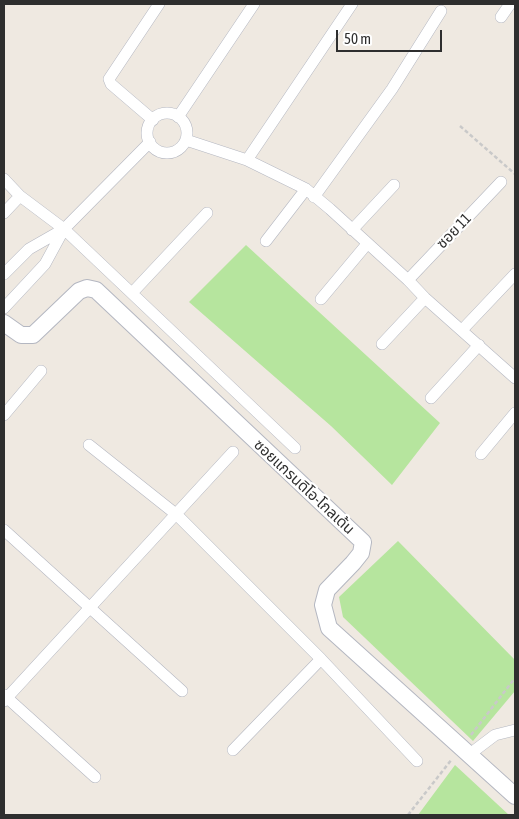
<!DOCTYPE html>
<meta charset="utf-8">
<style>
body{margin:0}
#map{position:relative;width:519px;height:819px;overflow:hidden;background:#efe9e1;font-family:"Asap Condensed",sans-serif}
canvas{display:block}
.frame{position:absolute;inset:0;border:5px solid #2e2e2e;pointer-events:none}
.scale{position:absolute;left:336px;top:30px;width:106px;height:22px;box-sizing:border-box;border:2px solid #2e2e2e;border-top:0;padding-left:6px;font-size:15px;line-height:18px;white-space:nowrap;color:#2e2e2e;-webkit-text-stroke:4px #fff;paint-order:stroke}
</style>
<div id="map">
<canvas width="519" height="819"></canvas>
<div class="frame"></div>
<div class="scale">50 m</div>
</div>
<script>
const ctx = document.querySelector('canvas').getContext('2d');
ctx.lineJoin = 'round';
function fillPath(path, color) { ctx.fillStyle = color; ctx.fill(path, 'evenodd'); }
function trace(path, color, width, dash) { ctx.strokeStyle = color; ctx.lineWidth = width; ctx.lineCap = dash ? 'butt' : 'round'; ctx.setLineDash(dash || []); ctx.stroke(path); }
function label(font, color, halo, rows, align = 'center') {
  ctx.font = font + ' "Asap Condensed","Noto Sans Thai",sans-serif'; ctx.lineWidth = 4.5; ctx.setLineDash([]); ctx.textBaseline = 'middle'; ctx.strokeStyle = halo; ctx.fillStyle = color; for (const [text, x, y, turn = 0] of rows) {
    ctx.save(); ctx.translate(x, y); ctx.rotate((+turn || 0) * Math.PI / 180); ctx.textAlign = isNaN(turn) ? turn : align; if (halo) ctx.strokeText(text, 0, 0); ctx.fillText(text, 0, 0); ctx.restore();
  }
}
fillPath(new Path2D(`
 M246,245l194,178 -48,62 -61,-59 -142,-124z
 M398,541l117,119v31l-42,50 -130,-124 -4,-20z
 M455,765l54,50h-91z`), '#b6e59e');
const street = new Path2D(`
 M501,17l9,-13
 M147 133a20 20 0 1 1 40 0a20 20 0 1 1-40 0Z
 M178,117l76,-113
 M153,120l-42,-36 -2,-5 50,-75
 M186,140l61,20 59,29 24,20 78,71 17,18 90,80
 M247,160l105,-156
 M4,179l16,17 44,33 231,219
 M314,197l78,-108 49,-78
 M4,213l16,-17
 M352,230l42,-45
 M266,241l40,-52
 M4,274l25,-25 35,-20
 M408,280l93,-98
 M132,293l75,-80
 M321,299l46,-55
 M4,308l41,-44 19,-35 86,-87
 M462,330l53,-56
 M382,344l43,-46
 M431,398l48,-53
 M4,415l37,-44
 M89,445l88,70 144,144 96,102
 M481,454l34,-41
 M4,530l178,161
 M4,695l91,82
 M4,701l229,-249
 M233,750l88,-91
 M470,754l25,-19 20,-5`);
const secondary = new Path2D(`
 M4,323l17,12h12l46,-44 8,-3 9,2 267,252 -2,11 -8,10 -26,27 -4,15 6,23 186,168`);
trace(street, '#b4b7c1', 12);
trace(secondary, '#b4b7c1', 18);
trace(new Path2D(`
 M460,126l55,48
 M471,735l44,-57
 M408,815l44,-56`), '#c9c9c9', 2.5, [4, 2.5]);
trace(street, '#fff', 11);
trace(secondary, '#fff', 16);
label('15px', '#2e2e2e', '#fff', [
 ["ซอย 11",454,231,-46],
 ["ซอยแกรนดิโอ-โกลเด้น",304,487,43]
]);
</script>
